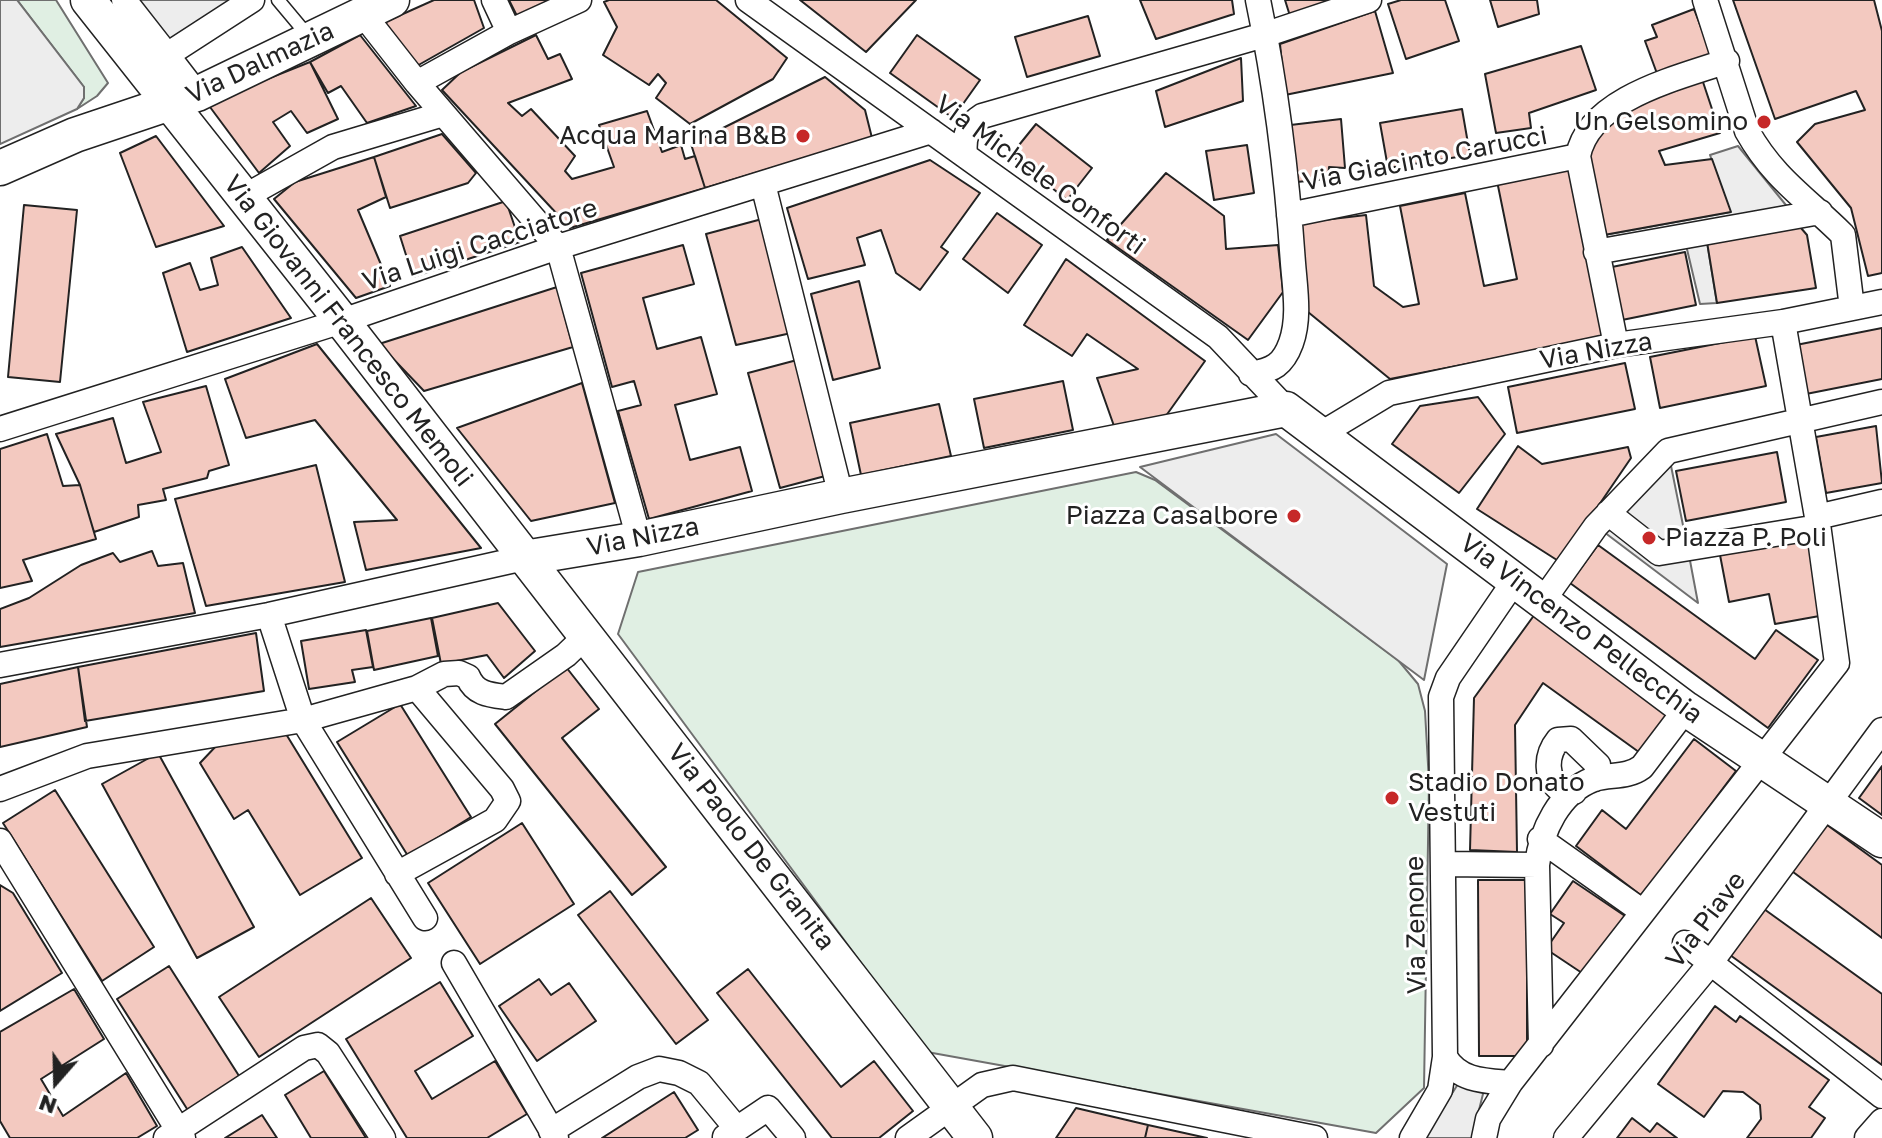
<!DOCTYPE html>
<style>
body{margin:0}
#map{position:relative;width:1882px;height:1138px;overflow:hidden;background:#fff;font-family:"Golos Text",sans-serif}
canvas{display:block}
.north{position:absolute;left:16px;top:1042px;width:80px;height:80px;-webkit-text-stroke:6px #fff;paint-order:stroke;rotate:200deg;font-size:22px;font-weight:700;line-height:32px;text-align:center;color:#222}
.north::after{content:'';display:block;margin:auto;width:28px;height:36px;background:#222;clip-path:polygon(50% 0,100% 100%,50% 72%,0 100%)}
</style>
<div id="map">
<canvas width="1882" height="1138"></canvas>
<div class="north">N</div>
</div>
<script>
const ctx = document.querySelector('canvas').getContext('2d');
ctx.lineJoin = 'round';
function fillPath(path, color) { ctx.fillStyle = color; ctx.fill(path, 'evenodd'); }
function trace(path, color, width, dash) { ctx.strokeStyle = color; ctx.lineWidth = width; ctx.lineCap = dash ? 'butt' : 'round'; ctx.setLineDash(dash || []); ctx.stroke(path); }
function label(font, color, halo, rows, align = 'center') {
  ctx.font = font + ' "Golos Text",sans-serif'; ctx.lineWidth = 6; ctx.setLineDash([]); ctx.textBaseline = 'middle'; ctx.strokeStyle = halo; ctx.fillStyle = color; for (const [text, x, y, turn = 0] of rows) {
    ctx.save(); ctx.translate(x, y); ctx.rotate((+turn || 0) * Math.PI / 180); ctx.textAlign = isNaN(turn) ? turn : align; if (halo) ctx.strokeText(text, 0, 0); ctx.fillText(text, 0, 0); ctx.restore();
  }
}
const green = new Path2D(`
 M17,0h39l52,83 -11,13 -20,13 7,-11v-11z
 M1136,472l19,8 243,180 20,24 7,27 4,71 -5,306 -48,45 -449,-81 -309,-418 20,-62z`);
fillPath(green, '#e0efe3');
trace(green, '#6f6f6f', 2);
const parking = new Path2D(`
 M0,0h17l67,87v11l-7,11 -77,35z
 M124,0h128l-85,55z
 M1738,146l56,69 -87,27 10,61 -17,1 -14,-59 -76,8 -6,-18 126,-23 -20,-57z
 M1276,434l171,130 -23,116 -284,-213z
 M1668,451l20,99 10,53 -102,-77z
 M1458,1084l26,6 -12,48h-48z`);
fillPath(parking, '#ededed');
trace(parking, '#6f6f6f', 2);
const building = new Path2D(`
 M434,0h40l10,28 -69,39 -30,-45z
 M509,0h43l-35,16z
 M609,0h107l71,58 -14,21 -83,45 -34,-26 10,-15 -8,-9 -9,11 -46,-30 14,-28 -13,-25z
 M800,0h116l-50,52z
 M1140,0h92l2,14 -78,25z
 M1285,0h57l-52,16z
 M1401,0h44l14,41 -53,18 -18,-55z
 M1490,0h47l2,14 -41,13z
 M1733,0h141l8,31v242l-14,3 -17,-68 -54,-66 18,-18 50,-14 -9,-19 -81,28z
 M1694,9l19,50 -54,20 -14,-38 12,-4 -5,-12z
 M1375,11l18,62 -108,22 -5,-51z
 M1088,16l12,40 -73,21 -12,-40z
 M360,35l56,71 -49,17 -26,-37 -13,7 -18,-31z
 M536,35l12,24 12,-5 12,25 -64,24 14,13 9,-7 44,47 -10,15 7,8 42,-12 -15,-42 48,-14 15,41 19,-7 4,14 10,-3 10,32 -135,40 -128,-138 19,-18z
 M917,35l63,45 -27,38 -63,-45z
 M1581,46l15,44 -67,23 2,15 -35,5 -11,-59z
 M1241,58l2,43 -78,26 -9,-36z
 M310,62l28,57 -31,14 -16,-22 -18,11 17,24 -31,27 -52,-70z
 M1701,76l19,57 -61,18 6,14 47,-6 19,53 -127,23 -22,-82 47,-52z
 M825,77l40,33 7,28 -167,50 -14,-44z
 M1462,109l8,46 -82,13 -8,-45z
 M1341,119l4,49 -16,-1 -1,12 -42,4 -4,-57z
 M1036,124l56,44 -25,32 -56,-45z
 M442,134l34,39 -8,10 -78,25 -16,-51z
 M156,136l68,90 -68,21 -36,-94z
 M1247,145l7,48 -40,7 -8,-49z
 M374,157l12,40 -28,13 32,76 -34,12 -82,-99 21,-17z
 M930,160l50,33 -39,54 7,5 -28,38 -24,-17 -15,-43 -24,8 8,27 -57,14 -21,-71z
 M1576,166l34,170 -220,43 -82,-67 -10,-89 68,-8 8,71 29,21 16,-3 -19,-98 65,-13 19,93 33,-7 -20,-98z
 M1166,173l58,43 2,33 52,-4 5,47 -35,48 -141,-100z
 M506,201l14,41 -107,35 -13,-41z
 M24,205l53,5 -17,172 -52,-5z
 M997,213l45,32 -34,48 -45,-34z
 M762,219l34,113 -60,13 -30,-111z
 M1795,221l12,14 9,53 -99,15 -10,-61z
 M683,245l11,39 -51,14 14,51 44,-12 16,57 -42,11 15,55 50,-13 12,44 -103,28 -31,-108 23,-6 -7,-24 -22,6 -31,-114z
 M242,247l49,71 -104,34 -24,-79 27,-10 10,27 18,-5 -7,-27z
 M1685,252l11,53 -74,15 -10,-53z
 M1066,259l139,102 -42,59 -49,6 -17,-48 41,-9 -51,-35 -15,22 -48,-31z
 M859,281l21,87 -47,12 -22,-86z
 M557,287l16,60 -149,44 -45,-47z
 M1882,328v51l-76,15 -10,-49z
 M1755,336l11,50 -106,22 -10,-51z
 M317,344l164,204 -115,22 -12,-48 43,-2 -82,-100 -69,18 -21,-59z
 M797,360l32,115 -49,13 -32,-115z
 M1625,363l10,46 -118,24 -9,-46z
 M1063,381l10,49 -89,18 -10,-49z
 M582,383l33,120 -84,18 -74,-93z
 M206,386l23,79 -20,6 -2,7 -44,11 3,11 -28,5 1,12 -45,15 -14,-47 -24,-51 57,-16 13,45 35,-11 -18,-50z
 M1478,397l27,37 -46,59 -67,-49 28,-38z
 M939,404l12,52 -90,19 -11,-52z
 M1876,426l6,57 -56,10 -10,-56z
 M47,434l16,52 17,-1 16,54 -73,21 9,21 -32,7v-139z
 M1518,446l24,18 86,-17 3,11 -71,104 -83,-53z
 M1777,452l9,50 -100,19 -10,-50z
 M316,465l29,117 -139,24 -31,-107z
 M1810,538l15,77 -50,9 -6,-30 -40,8 -9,-47z
 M1598,545l157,114 21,-29 42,30 -50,68 -198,-145z
 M152,551l6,15 25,-3 12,50 -195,34v-38l29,-11 52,-33 32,-12 7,9z
 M498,603l37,48 -31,27 -17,-23 -46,9 -9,-46z
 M1535,614l135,103 -27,38 -100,-72 -28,42 2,127 -47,-2 4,-152z
 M431,618l7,38 -64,14 -7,-39z
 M366,630l7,37 -21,3 3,12 -46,7 -8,-48z
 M256,633l8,58 -179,30 -7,-54z
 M78,667l9,60 -87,20v-63z
 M566,667l33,42 -37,29 104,129 -34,28 -137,-171z
 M400,704l71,113 -63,39 -71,-114z
 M286,734l76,124 -62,37 -52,-85 -14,9 -34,-56 18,-19z
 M1694,739l42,32 -94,125 -66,-50 26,-36 24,19z
 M158,753l96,174 -57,31 -95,-174z
 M1882,766v49l-23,-17z
 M55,790l99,157 -52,34 -99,-158z
 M1823,822l59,43v73l-93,-69z
 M522,823l52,81 -94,60 -52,-81z
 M1478,880h49v176h-48z
 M1573,881l52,35 -43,57 -36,-24 18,-26 -14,-9z
 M0,885l13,8 49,80 -62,38z
 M610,891l98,129 -32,24 -98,-129z
 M371,898l40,60 -152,99 -40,-60z
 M1764,909l118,85v71l-152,-110z
 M169,966l72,113 -52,33 -72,-113z
 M748,969l93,118 33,-26 39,50 -34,27h-47l-115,-145z
 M539,979l12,16 18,-12 27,38 -59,40 -38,-55z
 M440,982l33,54 -58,35 17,28 63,-38 32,53 -40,24h-80l-61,-99z
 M74,989l30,50 -63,40 22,37 63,-43 31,53 -20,12h-127l-10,-17v-89z
 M1715,1006l21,16 4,-6 89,64 -20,27 16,11 -14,20h-64l14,-19 -1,-14 -17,-13 -20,-1 -19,26 -46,-33z
 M324,1071l42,67h-55l-26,-43z
 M674,1092l24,38 -13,8h-83z
 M1076,1108l72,17 -3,13h-89z
 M262,1115l15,23h-52z
 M1632,1118l18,14 7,-9 20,15h-60z
 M1148,1125l59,13h-62z`);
fillPath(building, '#f3c9c0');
trace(building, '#222', 2);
const lane = new Path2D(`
 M278,0l31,37`);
const street = new Path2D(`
 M124,0l43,55 85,-55
 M494,0l15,32
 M748,0l470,337 68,72
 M1705,0l42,131c27,48 59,67 96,104l9,73
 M363,14l54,69 141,164 81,292
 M167,55l30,39
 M417,83l92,-51 70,-32
 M965,154c-2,-17 3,-29 17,-38l282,-81 105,-35
 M1578,156l38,189
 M763,184l78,312
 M244,197l89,-50 110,-33
 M1289,215l289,-59c11,-58 100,-78 149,-95
 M1596,252l224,-40
 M1251,374c22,-4 32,-9 40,-31 9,-25 4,-54 2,-80 -6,-87 -17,-177 -35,-263
 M0,429l342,-108 216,-74 373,-116
 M1321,434l68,-41 227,-48 167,-23 99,-20
 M1608,513l51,40 159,-26
 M1817,517l65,-15
 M1542,602l54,-76 72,-75 214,-49
 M269,615l34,105 122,198
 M0,665l269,-50 255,-57
 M0,789l87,-33 216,-36 114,-32 27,-14 15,-1 9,4c7,17 22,18 38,20l60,-42 21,-20
 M1574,792l-12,-1c-17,-12 -17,-35 -4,-51l13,-1 27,26 -3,14
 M1540,839l103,73
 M0,841l183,297
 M1444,864l93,1
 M397,874l98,-54 13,-19 -6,-12 -85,-101
 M1685,943l197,153
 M454,963l102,175
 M1541,1045l-4,-180c4,-34 22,-73 57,-86 17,-5 33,-1 48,-12l44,-58
 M1445,1057c14,24 40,24 65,26
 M551,1131l87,-54 21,-8 20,4 20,10 38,46
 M725,1137l43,-29 25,30
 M166,1138l138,-90 14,-3 10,8 55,85
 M908,1138l74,-53 31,-7 302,60
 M1412,1138l28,-48 5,-33 -4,-360 7,-19 67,-98
 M1484,1138l4,-19 22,-36 327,-420 -20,-146 -34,-195
 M1566,1138l143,-173 173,-235
 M1867,1138l15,-17`);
const secondary = new Path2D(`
 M88,0l254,321 633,817
 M0,168l75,-33 122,-41 195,-94
 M524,558l115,-19 202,-43 445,-87 400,300 196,131`);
trace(lane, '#222', 15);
trace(street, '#222', 27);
trace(secondary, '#222', 37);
trace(lane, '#fff', 12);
trace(street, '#fff', 24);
trace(secondary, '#fff', 34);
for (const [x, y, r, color] of [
 [1764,122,8,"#c62828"],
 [803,136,8,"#c62828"],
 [1294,516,8,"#c62828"],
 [1649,538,8,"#c62828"],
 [1392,798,8,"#c62828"]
]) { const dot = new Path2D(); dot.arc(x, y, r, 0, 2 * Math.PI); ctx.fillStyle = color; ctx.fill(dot); trace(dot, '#fff', 3); }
label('26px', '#222', '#fff', [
 ["Via Dalmazia",260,63,-25],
 ["Via Giacinto Carucci",1425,159,-11],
 ["Via Michele Conforti",1040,175,36],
 ["Via Luigi Cacciatore",480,245,-18],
 ["Via Giovanni Francesco Memoli",348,331,52],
 ["Via Nizza",1596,351,-10],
 ["Via Nizza",643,537,-11],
 ["Via Vincenzo Pellecchia",1581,629,37],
 ["Via Paolo De Granita",751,847,52],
 ["Via Piave",1706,920,-53],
 ["Via Zenone",1416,925,-91]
]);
label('26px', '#222', '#fff', [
 ["Un Gelsomino",1748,122],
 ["Acqua Marina B&B",787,136],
 ["Piazza Casalbore",1278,516],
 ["Piazza P. Poli",1665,538,"left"],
 ["Stadio Donato",1408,783,"left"],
 ["Vestuti",1408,813,"left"]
], 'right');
</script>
